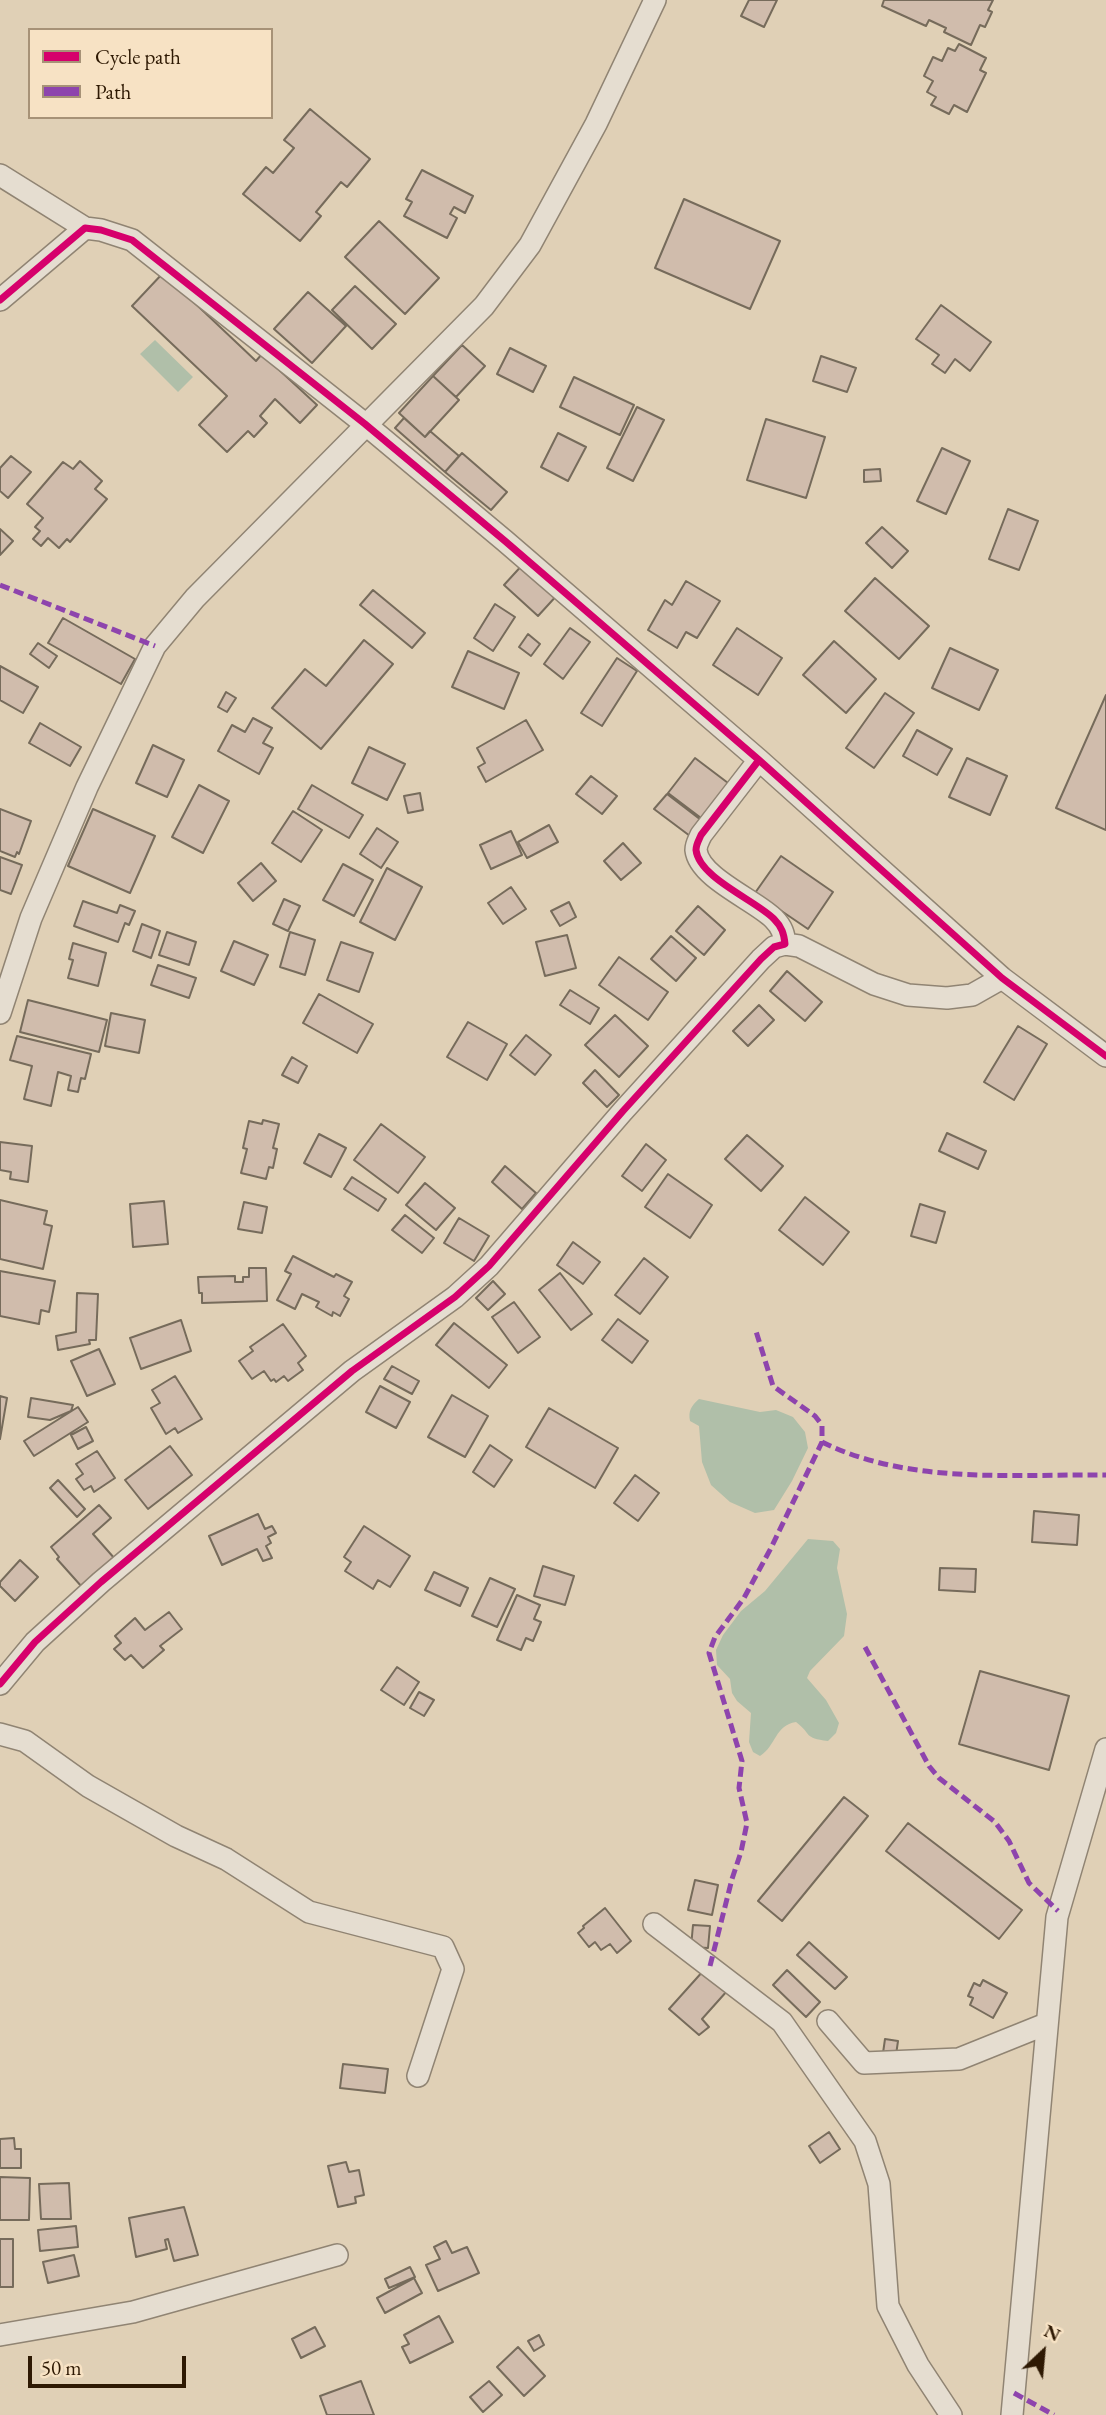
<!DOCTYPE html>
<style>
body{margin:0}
#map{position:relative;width:1106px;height:2415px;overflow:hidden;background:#e0d0b6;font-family:"EB Garamond",serif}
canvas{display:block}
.legend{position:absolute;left:28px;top:28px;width:245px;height:91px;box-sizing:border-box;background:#f7e2c4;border:2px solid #a79277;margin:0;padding:9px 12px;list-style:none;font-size:21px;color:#2e1903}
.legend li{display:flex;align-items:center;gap:14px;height:35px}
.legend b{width:35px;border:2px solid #a79277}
.north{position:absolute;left:1008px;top:2317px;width:70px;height:70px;-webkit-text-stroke:5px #f7e2c4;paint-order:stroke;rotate:26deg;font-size:19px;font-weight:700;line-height:28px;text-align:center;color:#2e1903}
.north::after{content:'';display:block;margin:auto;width:24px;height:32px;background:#2e1903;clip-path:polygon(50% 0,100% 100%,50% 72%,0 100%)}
.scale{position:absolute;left:28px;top:2356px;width:158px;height:32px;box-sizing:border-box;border:4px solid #2e1903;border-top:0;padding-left:9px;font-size:21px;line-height:24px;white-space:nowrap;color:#2e1903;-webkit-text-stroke:5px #f7e2c4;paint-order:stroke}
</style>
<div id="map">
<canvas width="1106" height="2415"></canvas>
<ul class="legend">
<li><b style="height:9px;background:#d6006c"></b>Cycle path</li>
<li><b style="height:9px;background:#8e44ad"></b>Path</li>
</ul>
<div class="north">N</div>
<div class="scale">50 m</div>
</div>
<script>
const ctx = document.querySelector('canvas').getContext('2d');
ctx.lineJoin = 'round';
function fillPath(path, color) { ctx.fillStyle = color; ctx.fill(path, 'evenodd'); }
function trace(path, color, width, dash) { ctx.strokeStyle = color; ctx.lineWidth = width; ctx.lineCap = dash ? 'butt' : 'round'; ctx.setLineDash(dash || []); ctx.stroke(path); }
fillPath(new Path2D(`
 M155,340l38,37 -15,15 -38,-38z
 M699,1399l61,13 16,-2 17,7 12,15 3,16 -16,33 -18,29 -19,3 -25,-11 -19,-17 -9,-23 -3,-36 -9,-5c-2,-10 1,-15 9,-22z
 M808,1539l25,2 7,8 -3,19 10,46 -3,22 -34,35 -3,7 19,22 13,23 -3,10 -8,8c-25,-3 -16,-7 -32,-19 -21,3 -20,24 -36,34l-7,-4 -4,-10 2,-29 -14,-12 -5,-8 -2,-14 -13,-14 -1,-15 7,-15 18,-24 24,-20z`), '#b0bfa9');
const building = new Path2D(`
 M749,0h28l-13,27 -23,-11z
 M884,0h109l-5,10 4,2 -7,15 -5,-2 -9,20 -27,-13 2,-4 -17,-8 -3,6 -44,-20z
 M959,44l27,14 -6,12 6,3 -19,39 -13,-7 -5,9 -18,-9 5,-8 -9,-5 6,-11 -9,-5 9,-19 9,4 6,-13 7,3z
 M310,109l60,50 -23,28 -6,-5 -25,30 5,4 -21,25 -57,-47 23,-27 7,6 21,-25 -10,-8z
 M422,170l51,26 -8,17 -11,-6 -4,7 7,4 -10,20 -43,-22 8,-14 -6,-3z
 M684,199l96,42 -30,68 -95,-41z
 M379,221l60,57 -34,36 -60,-57z
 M163,273l93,88 6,-7 55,51 -17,18 -25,-24 -15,17 7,7 -13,14 -6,-6 -21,21 -28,-27 28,-29 -95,-90z
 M355,286l41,38 -24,25 -40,-39z
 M308,292l38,34 -34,37 -38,-34z
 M941,305l50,37 -21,29 -15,-12 -10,14 -13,-9 7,-9 -23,-16z
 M462,345l23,21 -29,31 -23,-21z
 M510,348l36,18 -13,26 -36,-18z
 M821,356l35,12 -9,24 -34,-11z
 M433,376l26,24 -34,37 -26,-24z
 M574,377l60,28 -14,30 -60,-28z
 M637,407l27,13 -31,61 -26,-13z
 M404,418l21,19 5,-6 29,25 -14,16 -50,-44z
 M766,419l59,18 -19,61 -59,-18z
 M558,433l28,14 -18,34 -27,-14z
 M942,448l28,13 -24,53 -29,-13z
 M462,453l45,39 -16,18 -46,-38z
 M11,456l20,16 -23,26 -8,-7v-23z
 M80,461l22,20 -7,8 12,10 -37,43 -3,-3 -8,9 -11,-10 -7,8 -8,-7 7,-8 -5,-4 8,-9 -16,-14 36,-42 10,7z
 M880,469l1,12 -17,1v-12z
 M1008,509l30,12 -19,49 -30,-11z
 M882,527l26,24 -16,17 -26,-25z
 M0,529l13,12 -13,14z
 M525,562l34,31 -21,23 -34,-31z
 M875,578l54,48 -30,33 -54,-48z
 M686,581l34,20 -23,37 -11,-6 -9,16 -29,-18 17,-30 7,5z
 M373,590l52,43 -13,15 -52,-43z
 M495,604l20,13 -22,34 -19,-13z
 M63,618l72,41 -14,25 -73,-41z
 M570,628l20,14 -27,37 -19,-15z
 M737,628l45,30 -24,37 -45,-30z
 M528,634l12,10 -9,12 -12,-9z
 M364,640l29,24 -72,85 -49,-41 33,-39 21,17z
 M834,641l42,38 -30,34 -43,-38z
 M38,643l19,13 -8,12 -19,-14z
 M950,648l48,22 -19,40 -47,-22z
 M468,651l51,22 -15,36 -52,-22z
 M617,658l20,13 -35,55 -21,-13z
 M0,666l38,21 -15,26 -23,-13z
 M226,692l10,6 -9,14 -9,-5z
 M885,693l29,20 -40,55 -28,-20z
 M1106,695v135l-50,-22z
 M253,718l19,10 -9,15 10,5 -14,26 -41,-23 14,-26 13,7z
 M526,720l17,30 -57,32 -8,-15 7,-4 -8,-15z
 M40,723l41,24 -11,19 -41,-23z
 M917,730l35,19 -15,26 -34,-19z
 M153,745l31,15 -17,37 -31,-14z
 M369,747l36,17 -18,36 -35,-17z
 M695,758l37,28 -27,35 -37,-28z
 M967,758l40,18 -17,39 -41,-18z
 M591,776l26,20 -15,18 -26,-20z
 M199,785l30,16 -26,52 -31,-16z
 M312,785l51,30 -14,23 -51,-29z
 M420,793l3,17 -15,3 -4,-17z
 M667,794l34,26 -11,16 -36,-27z
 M0,809l31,12 -12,33 -2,-2 -2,5 -15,-6z
 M93,809l62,27 -25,57 -62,-27z
 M293,811l29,19 -21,32 -29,-19z
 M549,825l9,17 -31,16 -9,-16z
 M377,828l21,14 -17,26 -21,-14z
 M511,831l11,24 -31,14 -11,-24z
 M623,843l18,20 -20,17 -17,-19z
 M781,856l52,36 -25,37 -53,-36z
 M0,857l22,8 -11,29 -11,-4z
 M261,863l15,18 -23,20 -15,-18z
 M343,864l30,16 -19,36 -31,-16z
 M387,868l35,19 -27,53 -35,-18z
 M511,887l15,22 -23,15 -15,-21z
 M284,899l16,7 -12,25 -15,-7z
 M83,901l34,12 3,-8 15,6 -6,14 -4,-2 -7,19 -44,-16z
 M569,902l7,15 -16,9 -9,-15z
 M698,906l27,24 -21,25 -28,-24z
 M142,924l18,7 -9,27 -18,-7z
 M167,932l29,10 -7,23 -30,-10z
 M290,932l25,8 -10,35 -25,-8z
 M567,935l9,33 -31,8 -9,-34z
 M671,936l25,22 -20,23 -25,-22z
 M234,941l34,14 -14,30 -33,-14z
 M341,942l32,11 -14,39 -32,-12z
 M73,943l33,10 -8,33 -30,-8 5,-18 -4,-1z
 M619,957l49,35 -20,28 -49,-35z
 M158,965l38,13 -7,20 -38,-13z
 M787,971l35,31 -17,19 -35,-30z
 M570,990l29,18 -9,16 -30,-19z
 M319,994l54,30 -16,29 -54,-30z
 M28,1000l79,20 -8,32 -79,-20z
 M759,1005l15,15 -26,26 -15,-15z
 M111,1013l34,7 -6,33 -34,-7z
 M615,1015l33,31 -29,31 -34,-32z
 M468,1022l39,22 -20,36 -40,-23z
 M1018,1026l29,18 -33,56 -30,-18z
 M526,1035l25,20 -16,20 -25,-20z
 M17,1036l74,18 -6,25 -4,-1 -3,14 -10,-2 3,-14 -13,-4 -7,34 -27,-7 8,-33 -22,-6z
 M292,1057l15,9 -9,17 -16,-8z
 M595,1070l24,25 -12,12 -24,-24z
 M263,1120l16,4 -6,24 4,1 -4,19 -4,-1 -3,12 -25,-6 6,-24 -4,-1 6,-27 13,3z
 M381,1124l44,33 -27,36 -44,-33z
 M947,1133l39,18 -8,18 -39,-18z
 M319,1134l27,14 -15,29 -27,-14z
 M747,1135l36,31 -22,25 -36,-32z
 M0,1142l32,4 -4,36 -18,-3 1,-7 -11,-2z
 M646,1144l20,16 -24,31 -20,-15z
 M505,1166l31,27 -14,16 -30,-27z
 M668,1174l44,31 -22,33 -45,-31z
 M352,1177l34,22 -8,12 -34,-22z
 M425,1183l30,25 -19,22 -30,-25z
 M805,1197l44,35 -26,33 -44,-35z
 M0,1200l47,11 -3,13 8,2 -9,43 -43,-10z
 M164,1201l4,43 -35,3 -3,-43z
 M244,1202l23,5 -5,26 -24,-4z
 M920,1204l25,8 -9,31 -25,-7z
 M405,1215l29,23 -12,15 -30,-23z
 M459,1218l30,18 -15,25 -30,-18z
 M573,1242l27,20 -17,22 -26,-19z
 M293,1256l41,21 2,-3 16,8 -8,14 5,3 -9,17 -7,-4 -1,4 -16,-9 3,-5 -17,-8 -7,15 -18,-9 14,-26 -6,-3z
 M644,1258l24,19 -28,37 -25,-19z
 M249,1268h17l1,33 -65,2v-10h-3l-1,-16 37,-1v6h8v-5h6z
 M0,1271l55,10 -6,31 -8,-2 -2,14 -39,-8z
 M560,1273l32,41 -21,16 -32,-40z
 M493,1281l12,13 -17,16 -12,-12z
 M77,1293l21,1 -2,46h-7l1,4 -32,6 -2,-14 20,-4z
 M514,1302l26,35 -22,16 -26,-36z
 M618,1319l30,22 -16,22 -30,-23z
 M181,1320l10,31 -50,18 -11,-31z
 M454,1323l53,42 -18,23 -53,-43z
 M283,1324l23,32 -8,7 5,7 -15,11 -4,-5 -8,6 -2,-3 -3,2 -7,-10 -12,8 -13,-18 14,-10 -3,-4z
 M99,1349l16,35 -28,12 -16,-35z
 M392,1366l27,15 -7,13 -28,-15z
 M175,1376l27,43 -24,14 -3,-5 -9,6 -15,-26 9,-5 -8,-13z
 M380,1386l30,16 -14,26 -30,-16z
 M452,1395l36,21 -23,41 -37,-20z
 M0,1396l7,2 -7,41z
 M31,1398l42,7 -2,6 -21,9 -22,-3z
 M78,1407l10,15 -54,34 -10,-15z
 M549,1408l69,40 -23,40 -69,-41z
 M86,1427l7,14 -15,8 -7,-14z
 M490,1445l22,15 -18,27 -21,-15z
 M170,1446l22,29 -44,34 -23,-29z
 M97,1451l18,27 -21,14 -3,-6 -7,4 -8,-11 7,-5 -7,-10z
 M635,1475l24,18 -21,28 -24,-18z
 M58,1480l27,29 -8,8 -27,-29z
 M99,1505l12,13 -18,16 22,25 -33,28 -25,-28 2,-2 -8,-10z
 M1034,1511l45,4 -2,30 -45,-3z
 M258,1514l7,15 7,-3 4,7 -8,4 3,6 -5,3 6,12 -9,3 -6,-12 -35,16 -13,-29z
 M364,1526l46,30 -20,31 -12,-7 -5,9 -28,-18 6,-9 -7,-5z
 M20,1560l18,17 -23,24 -15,-15v-4z
 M543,1566l31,10 -9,29 -31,-9z
 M940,1568l36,1 -1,23 -36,-2z
 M434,1572l34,16 -8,18 -35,-16z
 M490,1578l25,11 -18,38 -25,-11z
 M517,1595l23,10 -6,14 7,3 -8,19 -7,-3 -5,12 -24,-10z
 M169,1612l13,17 -22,17 4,4 -21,18 -12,-13 -6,5 -11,-11 7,-6 -6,-7 20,-18 10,12z
 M397,1667l22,15 -15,23 -23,-15z
 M980,1671l89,25 -20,74 -90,-26z
 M419,1692l15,8 -10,16 -14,-8z
 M844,1797l24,19 -86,105 -24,-20z
 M908,1823l114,87 -23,29 -113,-88z
 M695,1880l23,5 -6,30 -24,-5z
 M605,1908l26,33 -14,12 -7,-9 -9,6 -6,-8 -6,5 -11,-14 6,-5 -1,-2z
 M693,1925l17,1 -2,22 -17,-1z
 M809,1942l38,35 -12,12 -38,-34z
 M704,1970l23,21 -25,28 7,8 -10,8 -30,-26z
 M787,1970l33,32 -14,15 -33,-32z
 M983,1980l24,13 -14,25 -23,-13 3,-7 -5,-2 6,-13 6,3z
 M885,2039l13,2 -2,14 -13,-2z
 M343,2064l45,5 -3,24 -45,-5z
 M829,2132l11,17 -20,14 -11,-17z
 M14,2138l1,11h6v19h-21v-29z
 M346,2162l3,10 10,-2 5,25 -9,2 1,6 -18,4 -10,-41z
 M0,2177l30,1 -1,42h-29z
 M69,2183l2,36h-30l-2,-35z
 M184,2207l14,48 -24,6 -6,-22 -3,1 2,9 -31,8 -7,-39z
 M76,2226l2,21 -38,4 -2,-21z
 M0,2239h13v48h-13z
 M446,2241l6,12 15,-6 12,26 -41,18 -12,-26 14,-6 -6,-12z
 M74,2255l5,21 -31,7 -5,-21z
 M410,2267l5,10 -26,11 -4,-9z
 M414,2278l8,15 -37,20 -8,-15z
 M439,2316l14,26 -43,21 -8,-16 7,-3 -5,-9z
 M315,2327l10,19 -24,12 -9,-19z
 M539,2335l5,10 -10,6 -6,-10z
 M518,2347l27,29 -21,20 -27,-29z
 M361,2381l13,34h-47l-7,-19z
 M489,2381l13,14 -19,17 -13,-15z`);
fillPath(building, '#d0bcac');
trace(building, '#766b5b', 2);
const minor = new Path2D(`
 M0,175l85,53
 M0,300l85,-72 16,2 31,10 233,184 140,117 254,219 243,218 104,78
 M785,944l14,2 75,38 34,11 39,3 25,-3 30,-17
 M0,1013l31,-95 56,-131 68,-141 40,-48 289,-292 46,-61 66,-121 59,-124
 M0,1684l35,-42 66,-60 251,-211 103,-74 34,-31 134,-155 138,-152 13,-12 11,-3c-1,-10 -3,-17 -11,-25 -17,-18 -75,-41 -78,-69 0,-6 3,-10 5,-15l58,-75
 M0,1734l25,7 63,45 88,50 50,23 83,53 134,35 10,22 -35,107
 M654,1924l128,98 83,119 14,43 9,122 30,59 33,50
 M828,2021l36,42 95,-4 87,-35
 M0,2335l133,-23 204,-57
 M1012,2415l45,-498 49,-168`);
trace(minor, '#908473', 24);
trace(minor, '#e5ddd0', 21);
trace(new Path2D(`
 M0,585l155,61
 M822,1442c87,43 190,32 284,33
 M865,1647l64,119 10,12 56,44 14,19 20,42 29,28
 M710,1966l22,-87 9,-27 6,-29 -8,-35 3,-27 -33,-108 6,-16 29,-39 27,-50 51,-106v-17l-7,-9 -42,-30 -18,-58
 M1014,2393l40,22`), '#8e44ad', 5, [10, 5]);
trace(new Path2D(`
 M0,300l85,-72 16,2 31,10 233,184 140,117 254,219 243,218 104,78
 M0,1684l35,-42 66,-60 251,-211 103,-74 34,-31 134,-155 138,-152 13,-12 11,-3c-1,-10 -3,-17 -11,-25 -17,-18 -75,-41 -78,-69 0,-6 3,-10 5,-15l58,-75`), '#d6006c', 7);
</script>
